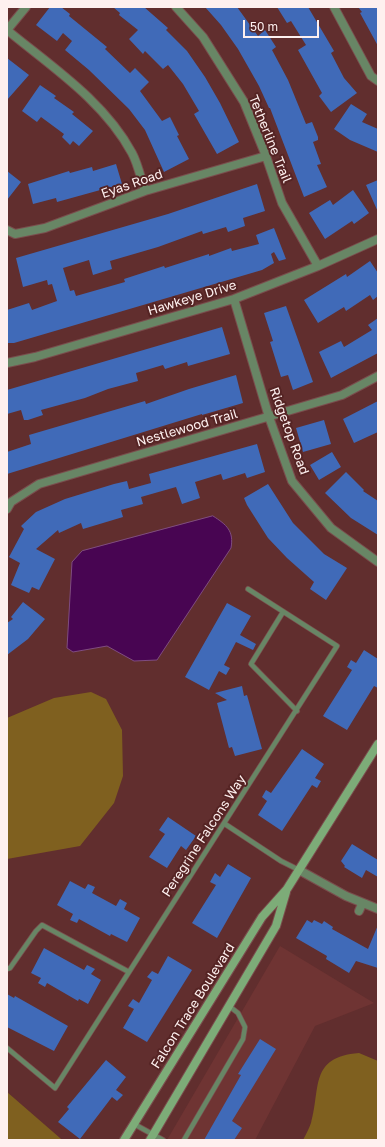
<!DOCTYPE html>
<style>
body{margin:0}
#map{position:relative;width:385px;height:1147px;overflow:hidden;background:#612e2e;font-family:"Golos Text",sans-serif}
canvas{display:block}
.frame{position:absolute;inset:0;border:8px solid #fef0ef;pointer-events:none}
.scale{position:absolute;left:243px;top:20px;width:76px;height:18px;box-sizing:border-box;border:2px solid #fef0ef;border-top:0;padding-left:5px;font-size:12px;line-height:14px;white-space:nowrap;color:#fef0ef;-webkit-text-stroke:3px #552424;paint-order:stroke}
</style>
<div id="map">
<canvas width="385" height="1147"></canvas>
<div class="frame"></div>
<div class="scale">50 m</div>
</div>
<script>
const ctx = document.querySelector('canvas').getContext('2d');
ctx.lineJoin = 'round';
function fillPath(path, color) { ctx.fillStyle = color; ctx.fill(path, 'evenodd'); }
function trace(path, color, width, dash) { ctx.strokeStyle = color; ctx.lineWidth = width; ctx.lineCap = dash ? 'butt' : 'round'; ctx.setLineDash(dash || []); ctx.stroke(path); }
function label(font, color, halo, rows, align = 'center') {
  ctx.font = font + ' "Golos Text",sans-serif'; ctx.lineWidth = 4; ctx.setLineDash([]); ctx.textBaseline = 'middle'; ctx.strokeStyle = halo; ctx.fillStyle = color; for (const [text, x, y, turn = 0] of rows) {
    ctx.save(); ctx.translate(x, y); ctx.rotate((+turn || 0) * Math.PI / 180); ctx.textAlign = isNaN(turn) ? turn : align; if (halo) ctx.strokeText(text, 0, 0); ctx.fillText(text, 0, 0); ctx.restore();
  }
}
fillPath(new Path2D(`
 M280,946l94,57 -59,23 -60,114h-88z`), '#6f3433');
fillPath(new Path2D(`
 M91,692l15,7 16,31 1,46 -9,27 -34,43 -73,13v-141l47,-20z
 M359,1053l19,8v79h-75c3,-6 6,-11 8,-17 10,-35 -2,-66 48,-70z
 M7,1092l53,46 2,2h-55z`), '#7f601f');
const water = new Path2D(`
 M213,516c14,9 21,15 18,32l-74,112 -23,1 -27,-15 -34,6 -6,-4 5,-86 10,-11z`);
fillPath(water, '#480552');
trace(water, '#7f4c81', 1);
fillPath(new Path2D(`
 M50,7h11l9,7 -1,2 38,31 -2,2 25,24 5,-5 14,14 -9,9 22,30 8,-4 9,18 -2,1 12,23 -25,13 -19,-42 -16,-21 -40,-39 -24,-20 7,-9 -9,-8 -6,8 -21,-16z
 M113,7h31l24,21 -2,2 21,21 18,26 15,26 19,39 -22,12 -23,-40 5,-3 -16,-27 -15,-19 -5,4 -18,-18 -2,3 -14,-15 9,-9 -19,-15 1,-2z
 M205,7h32l21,29 7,-6 11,17 -4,3 16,30 18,44 6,-2 6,15v3l-5,2 8,22 -4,1 10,22 -23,10 -34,-89h-1l-10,-22 -21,-37 -17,-24z
 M277,7h31l26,44 -3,2 13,25 13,15 -26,19 -12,-16 3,-3 -24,-43 8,-5 -15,-24 -4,2z
 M358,7h20v39l-18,-33 2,-1z
 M7,58l22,17 -22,25z
 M40,85l16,11 -2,2 20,14 -2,2 21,17 -14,15 -6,-5 -3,4 -8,-8 2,-3 -23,-17 -4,5 -15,-11z
 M351,104l16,10 -5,8 16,7v23l-28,-12 -16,-11z
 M116,164l6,20 -65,18 -1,-4 -23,6 -5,-20 41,-13 1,2 22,-6 1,4z
 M7,171l14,11 -14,18z
 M378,180v32l-12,-27z
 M257,184l8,27 -22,7 2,8 -17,6 -2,-5 -23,7 -1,-3 -44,16 -48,14 2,8 -19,6 -4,-15 -26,8 7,23 4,-1 2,6 49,-14 -1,-3 40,-13 1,2 44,-14v2l22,-8 1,3 27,-7 -3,-9 18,-7 12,31 -7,2 -5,-9 -3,2 3,9 -12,7 -248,73h-7v-33l22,-7 3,7 25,-9 -5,-17 -4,1 -1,-5 -24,7 -7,-29 152,-44z
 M353,190l16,23 -15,11 -2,-3 -27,18 -16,-26 21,-13 3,5z
 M370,261l8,12v23l-5,4 -3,-5 -24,16 -2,-4 -26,16 -14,-23 42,-26 1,3z
 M286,306l27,76 -20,8 -5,-15 -7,2 -11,-35 3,-1 -9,-28z
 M378,318v35l-47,25 -12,-26 22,-11 3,6 28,-17 -4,-5z
 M222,327l8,27 -42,12 -1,-4 -22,7 -2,-4 -27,8 2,8 -30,8 -23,9 -44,12 2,5 -15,5h-4l-3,-10 -14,4v-24z
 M236,375l7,28 -41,12v-1l-195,60v-22l24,-8 -2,-9 116,-34 1,3 43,-15z
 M378,401v31l-24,11 -11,-24z
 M324,420l7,24 -28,8 -7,-24z
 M257,444l8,28 -18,6 -2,-5 -22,7 -2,-6 -26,8 5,16 -18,6 -6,-17 -35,10 2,7 -22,6 2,7 -40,12 -2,-6 -22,10 -1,-3 -22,19 19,10 -16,31 -7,-3 -3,6 -18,-8 9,-22 -11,-6 15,-28 -3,-3 15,-14 29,-13 49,-15 13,-3 2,8 22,-6 -2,-9z
 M332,452l9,15 -22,13 -9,-15z
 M346,472l18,18 -1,1 15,10v34l-27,-17 -26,-25z
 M268,484l25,39 31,31 23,14 -21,32 -16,-11 4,-7 -27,-24 -19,-20 -21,-33 -3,-7z
 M23,602l22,17 -17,20 -21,16v-32l6,-4 -2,-2z
 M227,603l24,13 -11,19 16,9 -3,6 -17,-8 -12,23 6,3 -4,7 -7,-4 -10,19 -24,-13z
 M364,650l14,9v29l-4,-2 -27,44 -24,-14 29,-46 -5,-3 4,-7 5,3z
 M242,686l2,10 3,-1 15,54 -27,7 -3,-9 -3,1 -12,-45 10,-3 -12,-7z
 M302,749l22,15 -9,14 6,3 -4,7 -5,-3 -30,46 -24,-16 9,-14 -5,-4 4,-7 5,3z
 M168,817l28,19 -10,14 -5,-4 -14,22 -18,-11 16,-23 -6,-4z
 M352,844l26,16v17l-12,-7 -4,8 -18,-11 1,-1 -4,-5z
 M228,864l23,14 -34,60 -25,-15 24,-38 -6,-3 5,-9 5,4z
 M70,881l15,8 3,-5 7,3 -3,6 24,13 4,-7 7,4 -3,6 16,9 -13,24 -16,-8 -1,2 -31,-17 -2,4 -7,-3 3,-6 -16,-9z
 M307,920l5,3 2,-3 8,4 2,-3 9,6 -1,2 36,20 10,-24v43l-22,-7 -7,12 -23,-14 1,-3 -31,-18z
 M44,948l40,22 3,-5 8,4 -4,5 10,6 -13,24 -9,-5 -1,2 -31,-18 -2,4 -7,-4 3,-5 -10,-5z
 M168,956l24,14 -45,72 -24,-14 11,-19 -6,-3 5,-7 6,4 13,-23 -5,-3 5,-6 6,3z
 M7,994l7,4 1,-2 53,30 -14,25 -47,-24z
 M260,1039l16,10 -44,72 10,7 -8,12h-30l37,-65 -3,-1z
 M106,1060l20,17 -10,13 7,5 -6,6 -5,-4 -32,42 -22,-17 11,-13 -2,-2z`), '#406ab8');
const lane = new Path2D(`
 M283,612l-32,52 46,47
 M225,824l56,37 18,9
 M7,969l3,-1 26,-37 6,-6 87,47
 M7,1048l48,40 282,-442 -89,-57
 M134,1124l29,16
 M184,1140l59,-101 2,-12 -7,-14 -9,-7`);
const street = new Path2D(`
 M176,7l27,30 41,65 22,54 16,47 36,63
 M334,7l37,69 7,5
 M7,30c45,37 97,71 125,123 6,11 9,26 13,38
 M7,30l19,-23
 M7,230l8,4 30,-6 100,-37 121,-35
 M234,299l35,118 23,64 39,47 47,34
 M7,363l28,-6 199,-58 84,-33 60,-27
 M7,509l4,-7 28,-18 303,-89 36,-19
 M299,870l47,26 32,13
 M359,911l3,-7`);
const secondary = new Path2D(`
 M124,1140l138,-223 25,-28 91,-145
 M150,1140l126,-214 10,-34`);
trace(lane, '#7a4d4d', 6);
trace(street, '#7a4d4d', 10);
trace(secondary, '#7a4d4d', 10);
trace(lane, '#688665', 4.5);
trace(street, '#688665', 8);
trace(secondary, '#7dac78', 8);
label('13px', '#fef0ef', '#552424', [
 ["Tetherline Trail",270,139,68],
 ["Eyas Road",132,184,-19],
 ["Hawkeye Drive",192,298,-17],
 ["Nestlewood Trail",187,428,-16],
 ["Ridgetop Road",289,431,70],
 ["Peregrine Falcons Way",204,836,-57],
 ["Falcon Trace Boulevard",193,1006,-58]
]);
</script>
